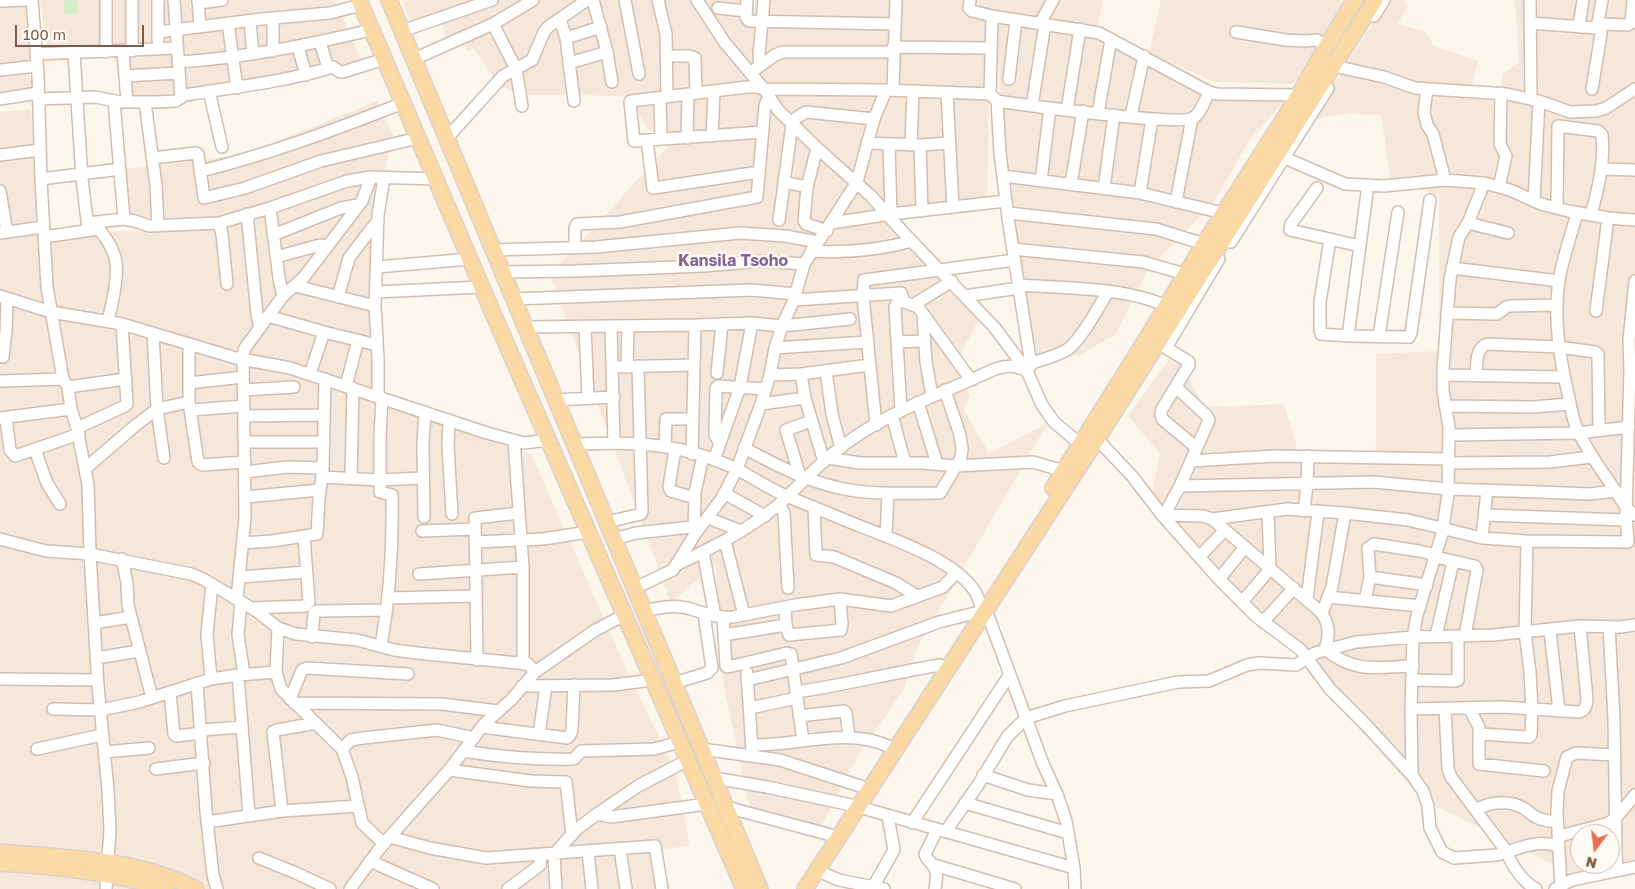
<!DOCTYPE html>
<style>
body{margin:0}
#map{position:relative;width:1635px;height:889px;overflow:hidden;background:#fdf6ec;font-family:"Golos Text",sans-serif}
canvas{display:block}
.north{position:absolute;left:1570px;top:824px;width:50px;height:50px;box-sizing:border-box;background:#fffaf3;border:1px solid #cabbb1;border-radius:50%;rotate:195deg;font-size:14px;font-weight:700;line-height:20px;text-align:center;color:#7a5c4d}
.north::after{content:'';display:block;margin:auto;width:18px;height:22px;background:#e76f51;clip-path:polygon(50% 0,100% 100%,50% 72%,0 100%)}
.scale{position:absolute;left:15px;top:25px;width:129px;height:22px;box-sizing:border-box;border:2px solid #7a5c4d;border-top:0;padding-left:6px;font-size:15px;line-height:18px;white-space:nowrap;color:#7a5c4d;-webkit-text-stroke:4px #fffaf3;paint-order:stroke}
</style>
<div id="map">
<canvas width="1635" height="889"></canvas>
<div class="north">N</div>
<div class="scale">100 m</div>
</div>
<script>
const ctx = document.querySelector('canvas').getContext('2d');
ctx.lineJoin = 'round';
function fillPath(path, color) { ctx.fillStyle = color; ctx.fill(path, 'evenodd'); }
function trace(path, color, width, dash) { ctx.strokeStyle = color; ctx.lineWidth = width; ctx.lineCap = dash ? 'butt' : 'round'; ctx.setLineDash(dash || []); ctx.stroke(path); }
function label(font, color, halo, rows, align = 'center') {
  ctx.font = font + ' "Golos Text",sans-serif'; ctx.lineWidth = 5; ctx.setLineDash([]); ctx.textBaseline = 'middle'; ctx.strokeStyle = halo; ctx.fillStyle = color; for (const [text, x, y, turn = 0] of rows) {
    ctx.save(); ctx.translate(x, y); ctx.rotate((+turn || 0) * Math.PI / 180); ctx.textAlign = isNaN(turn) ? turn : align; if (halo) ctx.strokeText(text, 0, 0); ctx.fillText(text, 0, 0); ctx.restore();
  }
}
fillPath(new Path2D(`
 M40,0h295l26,60 -53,19 -133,13 -1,8 -43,3 -2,-32 -17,-15 -63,2z
 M402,0h563l-1,16 26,4 -3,187 -86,8 29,54 52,44 -27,52 15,31 -6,14 25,43 59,-30 -131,225 -13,41 -46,67 -42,80 -64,-18 -27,-126 -7,-50 -2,-79 -45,40 -121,-328 123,-134 -25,-11 -17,-33 -50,-2h-57l-25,-10 -26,-37 -5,4 -4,-11 -15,7 -7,-23 -29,5z
 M973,0h130l-6,28 -125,-18z
 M1161,0h184l-51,84 -79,-2 -66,-29z
 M1387,0h17l4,7 -11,17 28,7 9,15 44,15 -9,36 30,1 4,-25 16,-11 -4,-62h120v869l-54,9 -158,-78 -75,-83 -56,-68 -58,-46 -55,-58 -29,-43 10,-48 -32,-38 47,-65 29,56 80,-3 15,50 77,3v-103l63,-3v-157l-48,-11 -10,-68 -39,-1 -31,6zM1580,834h30v30h-30z
 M0,4h25l8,60 -33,2z
 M995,20l103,16 113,60 73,6 -33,36 -39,67 -64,64 -32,65 -34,20 -20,4 -27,10 -27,-160z
 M30,69l2,22 -32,6v-25z
 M377,101l16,34 -17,73 10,192 145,54 103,232 41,84 15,75 -34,6 5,38h-661v-777l31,-3 8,123 115,-1v-13h-27l-3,-49 122,-15z`), '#f5e8da');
fillPath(new Path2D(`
 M64,0h13v14h-13z`), '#d8ecc9');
const minor = new Path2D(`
 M32,0l6,75 3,104 6,108 16,92 5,8 3,22 6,19 11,57 2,69 8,132 10,104 2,39 -4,60
 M132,0v51
 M158,0v40
 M174,0l7,98
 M198,0l2,27
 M593,0l14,52 5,30
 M625,0l14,74
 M658,0l8,34 1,63
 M697,0l28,43 39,46 14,21 39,38 54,48 30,34 94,98 32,43 15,34 12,17 26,22
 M747,0l-1,17 3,4 145,3
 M970,0l-1,8 3,3 20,5 107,17 110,59 8,2 82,1
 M1530,0l1,99
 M0,1l27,-1
 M198,3l24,-3
 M718,8l28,3
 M1374,16l10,-16
 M273,18v33
 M560,19l6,19 8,63
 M250,21l3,33
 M228,23l9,65
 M1040,23l13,-23
 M1530,23l67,5 6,-4 25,1 3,-2 2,-23
 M493,24l23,45 6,37
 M1579,27l4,-27
 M1597,28l5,-28
 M402,31l90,-31
 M158,32l104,-13 68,-6 31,-8
 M1236,32l50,8 18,1 13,-1 6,4 3,3
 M566,38l35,-11
 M320,42l8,26
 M298,47l8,28
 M893,47l98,1
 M123,51l4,51
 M106,52v-52
 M74,53l8,126 6,49
 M36,54l140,-6
 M667,56h22l6,2 1,35
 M414,59l79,-35 40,-24
 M178,62c66,-4 129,-17 193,-32
 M569,63l38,-11
 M760,66l-1,-12 5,-54
 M1334,66l50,11 31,11 92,6 32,7 31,11 26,-1 10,-3 29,-19
 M0,70l37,-4
 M750,73l25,-18 8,-3h110
 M125,76l54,-3
 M1009,79l7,-59
 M1427,89l-3,23 3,13 6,9 12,46
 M1592,89l9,-55v-9
 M893,90l3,-90
 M209,91l13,56
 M947,93l6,114
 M660,98l1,41
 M0,99l38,-6
 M39,99l56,-2 25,5h36l20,-1 9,-6c50,-8 99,-13 148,-28l7,5h3l41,-13
 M114,101l10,118
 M997,101c27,4 182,25 196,17 8,-5 12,-18 16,-26
 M145,102l11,83 2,41
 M1032,106l13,-82
 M1067,110l13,-81
 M1098,113l13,-74
 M1131,116l13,-60
 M763,132l-129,9 -4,-39 1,-1 116,-14h9l8,2 122,1 104,4
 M712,136l2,-45
 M447,138l56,-62 29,-16 12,-28 4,-5 39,-27
 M687,138l1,-44
 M647,140l6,48h1l105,-16
 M867,143l53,2 29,-2
 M889,144l2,70
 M911,145l2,-54
 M920,145l2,66
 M817,148l-10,39 -3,34 2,3 21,7
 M0,155l40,-5
 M1278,155l67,29 39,2 61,-6 39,3 26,7 31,14 27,7 40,7 27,2
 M152,158l44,-5 2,1 6,44 41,-10 76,-27 97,-23
 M1601,169l34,1
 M201,171c69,-17 136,-42 202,-68
 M1003,176l137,17 83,20
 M41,179l79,-10
 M1041,181l9,-73
 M784,182l23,5
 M1071,184l12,-73
 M1368,185l-20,151 61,1 2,-4 19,-133
 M1499,187l7,-31 -6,-12 1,-51
 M1104,188l10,-73
 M1317,188l-26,36 -1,6 70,16
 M0,191l7,41
 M1140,193l12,-74
 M1534,201l5,-100
 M1176,202l16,-84
 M270,208l9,70 4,18
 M1557,208l1,-82 40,5 4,4c3,27 -4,54 -11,80
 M1008,213l148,16 48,15
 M1577,213c-6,22 -14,45 -18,67 -6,39 1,80 10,118 2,11 4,23 9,33 13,28 33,51 49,78l8,6
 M247,214l10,100 3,14
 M779,220l13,-96 4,-6 10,-6 68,7
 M87,223l37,-4 11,2 14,5 70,-3 51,-15 77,-27 24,-4 64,2
 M219,223l3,11 5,50
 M831,223l60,-9 115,-13
 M1468,223l40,10
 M0,233l43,-6
 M273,235l68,-27 17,-3
 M44,237l54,-8 2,1c7,10 14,20 16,32 2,19 -4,41 -8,59
 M1330,239l-10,63v28l1,4 27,2
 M1231,242l97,-154
 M575,247v-19l2,-4 43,-2 137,-25 8,-92 4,-8
 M1013,249l130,13 49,14
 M493,250l103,-3 144,-14 45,3 33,6
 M811,251c33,2 69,-1 101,-10
 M276,257l44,-12 8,1
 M377,267l93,-8
 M1452,268l107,13
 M503,272l73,-1 128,-5 57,-5 43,3
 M1019,285c45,3 106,2 147,21
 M296,286l79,20
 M376,292l105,-5
 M0,296l51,16 71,12 114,34 54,10 197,65 37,10 24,-3
 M965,296l54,-8
 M338,297l11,-39 22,-29 7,-8
 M514,299l237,-9 45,4
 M794,300l107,-7 3,9 14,5 53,73
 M913,305l39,-24
 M1596,311l12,-93
 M1447,313l50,1 9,-7 4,-1 47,-1
 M923,314l3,48 6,34
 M268,316l56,16 53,13
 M526,327l169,-2 57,-2 30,3 68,-7
 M585,327l3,71
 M611,327l3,116
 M153,333l4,76 7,49
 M1379,336l19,-124
 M897,342l27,-1
 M189,344v58l9,60 4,3 43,-3
 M1160,344l29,18v3l-27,44 -1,5 1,5 35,29
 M775,348l92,-6
 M1166,348l53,-89
 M3,357l3,-25 1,-33
 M1032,363c11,-4 26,-7 36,-14 14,-10 30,-42 40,-57
 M613,367l81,-2
 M627,367l1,-41
 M826,371l6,43 9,34
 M717,373l5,-49
 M310,374l14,-42
 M801,374l4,24 19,64
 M770,375l31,-1 69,-9
 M1443,375l121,2
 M1476,375c1,-11 -1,-26 11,-31l72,3 36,5 3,2 1,76
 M0,381l63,-2
 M189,383l54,-6
 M346,386l12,-46
 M68,387l58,-8
 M243,390l51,-3
 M378,397v-39l-3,-52 3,-91 6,-37
 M556,400l58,-3
 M918,402l19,62
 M761,404l44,-6
 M1445,406l88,1 37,-3
 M191,410l53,-4
 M901,411l-6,-104 2,-4 6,-3
 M892,415l13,48
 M244,416l80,-1
 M0,418l71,-9
 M6,418l4,32 5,6 64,-22
 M449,420l-1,26 4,68
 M876,425l-13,-129 1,-16 151,-20
 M77,428l48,-22 2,-2 -5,-80
 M1449,435l129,-2 51,-6
 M1097,439l35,37 30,39 57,64 38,38 44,33 29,39 36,36 46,50 11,16 5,15 2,22 12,24 12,6 43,-3 10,-3c4,13 17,31 29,37
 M514,440l9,127v97
 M245,442h79
 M575,444c30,-1 61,-2 91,3 21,3 43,10 62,18 21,9 40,24 61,32 21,9 42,17 63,26 35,14 120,41 128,81
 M720,444l-5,-9 1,-47 2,-2 47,3
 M665,447l1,-28h27
 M744,448c32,17 64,34 100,41 31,6 64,4 96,4l21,-35 1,-9 -2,-14 -15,-45
 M675,449l-6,38 2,4 24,7 -1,29
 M35,450l12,33 13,21
 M692,454l3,-129
 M828,458l32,5h62l34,3 77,-4 31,9
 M714,460l26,-73 12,-64
 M1191,461l83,-5 175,3
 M1449,463l101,-1 41,-5
 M86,468l50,-43 21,-16 32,-7
 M245,472l42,-5 36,1
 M800,476l-14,-46 25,-9
 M322,477l57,3 44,-2
 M351,478l2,-90
 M1180,486l194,-4 74,7 92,3 49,2 27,-3
 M724,493l41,23
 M245,497l75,-7
 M694,497l9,-41
 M779,504l5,9 4,75
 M814,507l2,48 18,2 62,26 21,13
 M1304,511l3,-27 1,-28
 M1162,515l41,1 9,3 13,11 97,83c7,13 8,21 3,36 30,25 52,18 88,17
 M1166,515l3,-9 11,-20 29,-66 -2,-4 -31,-29
 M1485,515l141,5
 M424,517l-1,-74 2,-31
 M708,518l33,13
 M1212,519l75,-10 58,4 63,7 74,18 45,3 101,1 -2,-27 4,-145 -1,-30 6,-59
 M607,522l34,-8 1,-3 -4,-145
 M422,531l53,-2
 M886,535l2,-41
 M1482,538l5,-48
 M0,539l46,12 44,3 101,20 12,5 55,33 20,16 18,6 61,6 37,10 23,3 111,11 7,8
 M614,539l22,-6 65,-7
 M725,541l19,74
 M475,542l68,-3 45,-7
 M243,543l29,-2 45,-7 2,-36 4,-30 2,-89
 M703,552l12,64
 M1199,557l26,-27
 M122,559l5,24 1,22 24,93
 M676,565c35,-17 71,-34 102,-60 9,-8 18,-17 27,-26 15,-15 32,-30 50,-42 43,-29 93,-46 140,-68 13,-4 20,-4 32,2l4,-6 -23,-147 -8,-65 -3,-52 -7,-7 2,-78
 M419,574l104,-7
 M240,577l67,-5
 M1370,577l57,8
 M1219,579l26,-32
 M635,588l38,-18 22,-36 27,-36 15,-29 24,-65 9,-29 5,-27 7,-22 12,-26 10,-36 53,-82 17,-63 12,-29
 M1328,597l92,9
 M388,598l88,-2
 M237,599l8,-82 -2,-162 2,-7 38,-52 21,-19 58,-76 9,-24
 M1307,599l11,-87
 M1365,600l5,-23 -2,-29 6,-4 45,7 9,2 8,4 39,9 2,4 -12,66
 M241,602l-3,33 6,39
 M1242,602l28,-33 -2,-57
 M785,607l1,18 3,10 52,-5 1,-6 -2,-25
 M252,608l53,-2 4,-4 -5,-65
 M986,610l57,154 14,30 9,27 8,47 1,21
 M644,611c17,-4 33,-7 50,-1 13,4 25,8 39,7l62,-12 45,-6 51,7 52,-19 13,-14
 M1322,613l10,-26 13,-74
 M723,618l3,48 2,1 59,-14 4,1 12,87
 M1263,622l31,-34
 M94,623l37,-6
 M1609,627l5,91 2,134 1,18
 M278,628l-2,44 5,17 61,60 10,28 10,46 22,21
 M1550,631l9,80
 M724,635l62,-10
 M1436,636l17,-74
 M312,637l2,-24 3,-2 70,-1
 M381,646c9,-50 12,-100 11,-151l-12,-3v-56l2,-38
 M96,658l43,-7
 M477,660l-2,-142 44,-5
 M747,673l5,78
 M238,675l11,140
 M0,679l97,1
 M211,679l-4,-45 5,-50
 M747,680l94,-22 98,-36 36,-9
 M1413,680l42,1 3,-1v-44
 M197,683l9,128 7,64 4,14
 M674,683l33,-10 5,-5 -8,-54
 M522,686l91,-1 40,-5
 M170,692l4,42 2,2 26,-3
 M796,692c48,-7 96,-19 144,-27
 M290,699l12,-29 5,-2 101,6
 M294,703l148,1 56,7
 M750,708l47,-10
 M1469,708l10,19v37l65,7
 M53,709l48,1 38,-8 72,-23 27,-4 38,-3
 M1411,709l91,-2 77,5c7,-2 7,-6 8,-13l-7,-73
 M1445,709l3,60 3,8 56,75c18,-6 32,-12 51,-6
 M799,716l45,-5 2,2 3,24
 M482,727l85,11 3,-3 2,-5 2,-45
 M201,730l41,-3
 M539,734l7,-48
 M1480,734l49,3 2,-2 1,-25 -2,-38 -5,-40 2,-91
 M752,745c46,1 93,-18 136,1
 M37,749l65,-14
 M342,749l9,-9 12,-2 74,-8 37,8
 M702,749l78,11 83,27
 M463,751c37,6 74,9 111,8l7,-8 73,-2 26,-7
 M104,752l45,-4
 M156,769l48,-6
 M449,770l82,11 35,1 6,53
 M983,775l45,15 29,4
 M1412,775l-1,-66 2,-72 4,-22 25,-81 6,-40 1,-67 -6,-36v-22l7,-90 9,-42 9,-14 16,-40
 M714,778l53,9 84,18
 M965,803l103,30
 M726,807l105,28
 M859,807l215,61
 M1476,810c14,-9 35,-10 49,-1 4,3 8,7 13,9 6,3 13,3 19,4
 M282,811l-9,-79 4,-2 39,-7
 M597,814l14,3 96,-13
 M207,822l75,-11 76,-5
 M912,823l98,-149
 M946,831l32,-46 29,-48 19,-19 39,-12 113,-24 31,-1 38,-16 12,-2 37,2 19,-12 41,-11 57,-5 80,-2 87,-9 40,1 15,-2
 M390,837l40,11 56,10 169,-12 7,43
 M1558,839l5,-4 43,-11 9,-5 20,-24
 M620,849l6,40
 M588,851l4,38
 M259,858l37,15 34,16
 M370,861l63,28
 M934,865l81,24
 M816,870l23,10 45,9
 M873,887l21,-37 -6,-34
 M1561,887l-4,-74 1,-22 9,-34 9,-4 38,2
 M350,889l30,-41 69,-78 35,-46 27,-24 24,-28 59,-41 30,-16
 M508,889l32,-24 1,-10
 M556,889l-2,-35 23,-25 20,-15 41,-28 50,-26
 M935,889c1,-8 4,-18 -3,-25 -3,-4 -6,-5 -7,-10l12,-24
 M1555,889l17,-9 63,-13`);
const major = new Path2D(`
 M359,0l136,318 249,571
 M389,0l371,889
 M1053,488l94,-150 57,-94 95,-149 27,-48 29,-47
 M0,852c65,6 137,6 196,37
 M0,863c57,4 112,9 166,26
 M805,889l292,-450 278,-439`);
trace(minor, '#d1beb0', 14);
trace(major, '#dad1cd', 18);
trace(minor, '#fff', 11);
trace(major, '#fbd9a5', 15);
label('bold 16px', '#846695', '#fffaf3', [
 ["Kansila Tsoho",733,261]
]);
</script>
